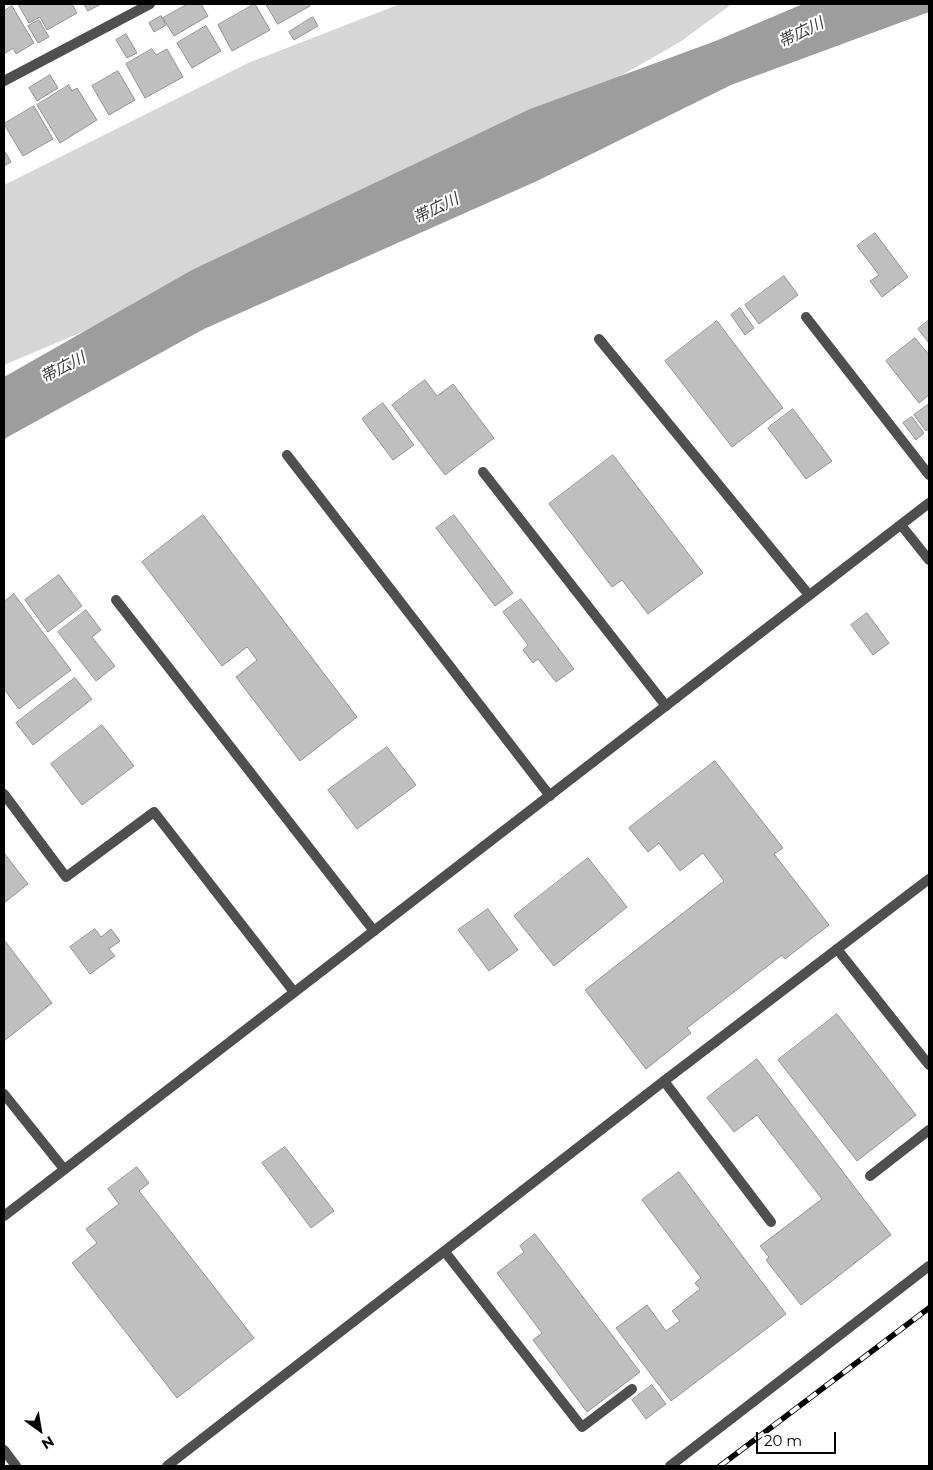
<!DOCTYPE html>
<meta charset="utf-8">
<style>
body{margin:0}
#map{position:relative;width:933px;height:1470px;overflow:hidden;background:#fff;font-family:Montserrat,sans-serif}
canvas{display:block}
.frame{position:absolute;inset:0;border:5px solid #000;pointer-events:none}
.north{position:absolute;left:15px;top:1405px;width:50px;height:50px;-webkit-text-stroke:4px #fff;paint-order:stroke;rotate:148deg;font-size:14px;font-weight:700;line-height:20px;text-align:center;color:#000}
.north::after{content:'';display:block;margin:auto;width:18px;height:22px;background:#000;clip-path:polygon(50% 0,100% 100%,50% 72%,0 100%)}
.scale{position:absolute;left:756px;top:1432px;width:80px;height:22px;box-sizing:border-box;border:2px solid #000;border-top:0;padding-left:6px;font-size:15px;line-height:18px;white-space:nowrap;color:#000;-webkit-text-stroke:4px #fff;paint-order:stroke}
</style>
<div id="map">
<canvas width="933" height="1470"></canvas>
<div class="frame"></div>
<div class="north">N</div>
<div class="scale">20 m</div>
</div>
<script>
const ctx = document.querySelector('canvas').getContext('2d');
ctx.lineJoin = 'round';
function fillPath(path, color) { ctx.fillStyle = color; ctx.fill(path, 'evenodd'); }
function trace(path, color, width, dash) { ctx.strokeStyle = color; ctx.lineWidth = width; ctx.lineCap = dash ? 'butt' : 'round'; ctx.setLineDash(dash || []); ctx.stroke(path); }
function label(font, color, halo, rows, align = 'center') {
  ctx.font = font + ' Montserrat,"Noto Sans JP",sans-serif'; ctx.lineWidth = 4; ctx.setLineDash([]); ctx.textBaseline = 'middle'; ctx.strokeStyle = halo; ctx.fillStyle = color; for (const [text, x, y, turn = 0] of rows) {
    ctx.save(); ctx.translate(x, y); ctx.rotate((+turn || 0) * Math.PI / 180); ctx.textAlign = isNaN(turn) ? turn : align; if (halo) ctx.strokeText(text, 0, 0); ctx.fillText(text, 0, 0); ctx.restore();
  }
}
fillPath(new Path2D(`
 M400,4h332l-52,38 -149,85 -274,131 -253,107v-180l244,-122z`), '#d6d6d6');
fillPath(new Path2D(`
 M803,4h126v8l-198,73 -194,96 -333,148 -200,110v-62l188,-107 338,-161 183,-67z`), '#9d9d9d');
const building = new Path2D(`
 M22,4h50l5,9 -30,17 -7,-13 -11,6 -10,-17z
 M84,4h17l-13,7z
 M188,4h13l7,12 -34,20 -11,-18z
 M255,4l15,26 -38,21 -14,-26z
 M266,4h43l1,2 -32,18z
 M12,6l22,37 -18,11 -3,-6 -9,6v-43z
 M161,16l5,9 -12,7 -5,-9z
 M313,17l5,9 -24,14 -5,-8z
 M39,20l10,17 -11,6 -10,-17z
 M206,26l15,25 -29,17 -15,-25z
 M126,34l11,19 -10,5 -11,-18z
 M152,49l4,6 11,-6 16,28 -38,21 -19,-34z
 M118,71l17,29 -26,15 -17,-29z
 M50,75l8,13 -21,13 -8,-13z
 M69,85l3,6 5,-3 20,32 -37,23 -23,-38z
 M34,106l19,33 -30,17 -19,-32z
 M6,153l5,9 -7,4v-12z
 M875,233l33,44 -26,20 -12,-16 9,-6 -22,-29z
 M784,276l14,19 -39,29 -14,-19z
 M740,308l14,20 -9,7 -14,-20z
 M929,320v23l-11,-14z
 M717,321l66,87 -51,39 -67,-86z
 M915,338l14,17v40l-10,8 -33,-42z
 M425,380l12,16 16,-12 41,54 -49,37 -53,-70z
 M383,403l31,42 -21,15 -31,-41z
 M929,404v25l-3,2 -12,-16z
 M793,409l39,52 -26,18 -38,-51z
 M912,417l12,16 -8,7 -13,-17z
 M613,455l90,118 -55,41 -26,-34 -10,7 -63,-83z
 M203,515l154,202 -57,44 -64,-84 21,-17 -10,-13 -25,19 -80,-104z
 M454,515l59,78 -18,13 -59,-78z
 M59,575l23,31 -34,26 -23,-32z
 M14,594l57,76 -52,39 -15,-20v-87z
 M521,599l53,70 -18,13 -18,-23 -5,4 -10,-13 5,-5 -25,-33z
 M86,610l15,20 -9,7 23,29 -19,15 -38,-49z
 M867,613l22,30 -16,12 -22,-30z
 M75,678l17,21 -59,46 -17,-22z
 M102,725l32,41 -52,39 -31,-41z
 M387,747l29,38 -59,44 -29,-39z
 M715,761l68,87 -9,6 55,71 -44,34 -3,-4 -95,73 4,5 -45,36 -61,-79 139,-109 -21,-28 -23,18 -21,-28 -11,9 -19,-24z
 M4,853l24,31 -24,19z
 M588,858l39,49 -73,59 -40,-50z
 M488,909l30,41 -29,21 -31,-41z
 M95,929l6,8 10,-8 9,12 -11,8 6,7 -25,18 -20,-27z
 M5,941l47,62 -48,38v-99z
 M837,1014l79,101 -59,46 -79,-101z
 M757,1059l134,176 -90,70 -35,-45 3,-3 -9,-11 62,-47 -65,-84 -23,17 -27,-34z
 M285,1147l49,64 -23,17 -49,-65z
 M137,1167l12,16 -10,8 115,147 -77,60 -105,-135 25,-20 -11,-14 33,-25 -11,-15z
 M679,1172l107,142 -115,87 -55,-73 31,-23 19,26 14,-10 -8,-10 28,-22 -5,-6 6,-5 -59,-78z
 M535,1234l105,138 -53,40 -54,-72 9,-7 -45,-60 27,-21 -4,-6z
 M652,1385l14,19 -20,15 -14,-19z`);
fillPath(building, '#bfbfbf');
trace(building, '#939393', 1);
trace(new Path2D(`
 M806,317l123,158
 M599,339l210,256
 M287,455l263,341
 M483,472l183,234
 M901,525l28,35
 M116,600l258,331
 M4,794l62,83 88,-65 140,180
 M837,949l92,116
 M664,1081l107,141
 M4,1094l60,75
 M870,1176l59,-46
 M445,1252l137,175 50,-38
 M670,1466l259,-200`), '#4f4f4f', 10);
trace(new Path2D(`
 M4,81l146,-77
 M4,1216l925,-713
 M4,1450l12,16
 M167,1466l497,-385 265,-202`), '#4f4f4f', 10);
const rail = new Path2D(`
 M720,1466l209,-158`);
trace(rail, '#000', 5.5);
trace(rail, '#fff', 4, [11]);
label('italic 16px', '#3e3e3e', '#fff', [
 ["帯広川",801,33,-26],
 ["帯広川",436,209,-26],
 ["帯広川",63,368,-27]
]);
</script>
